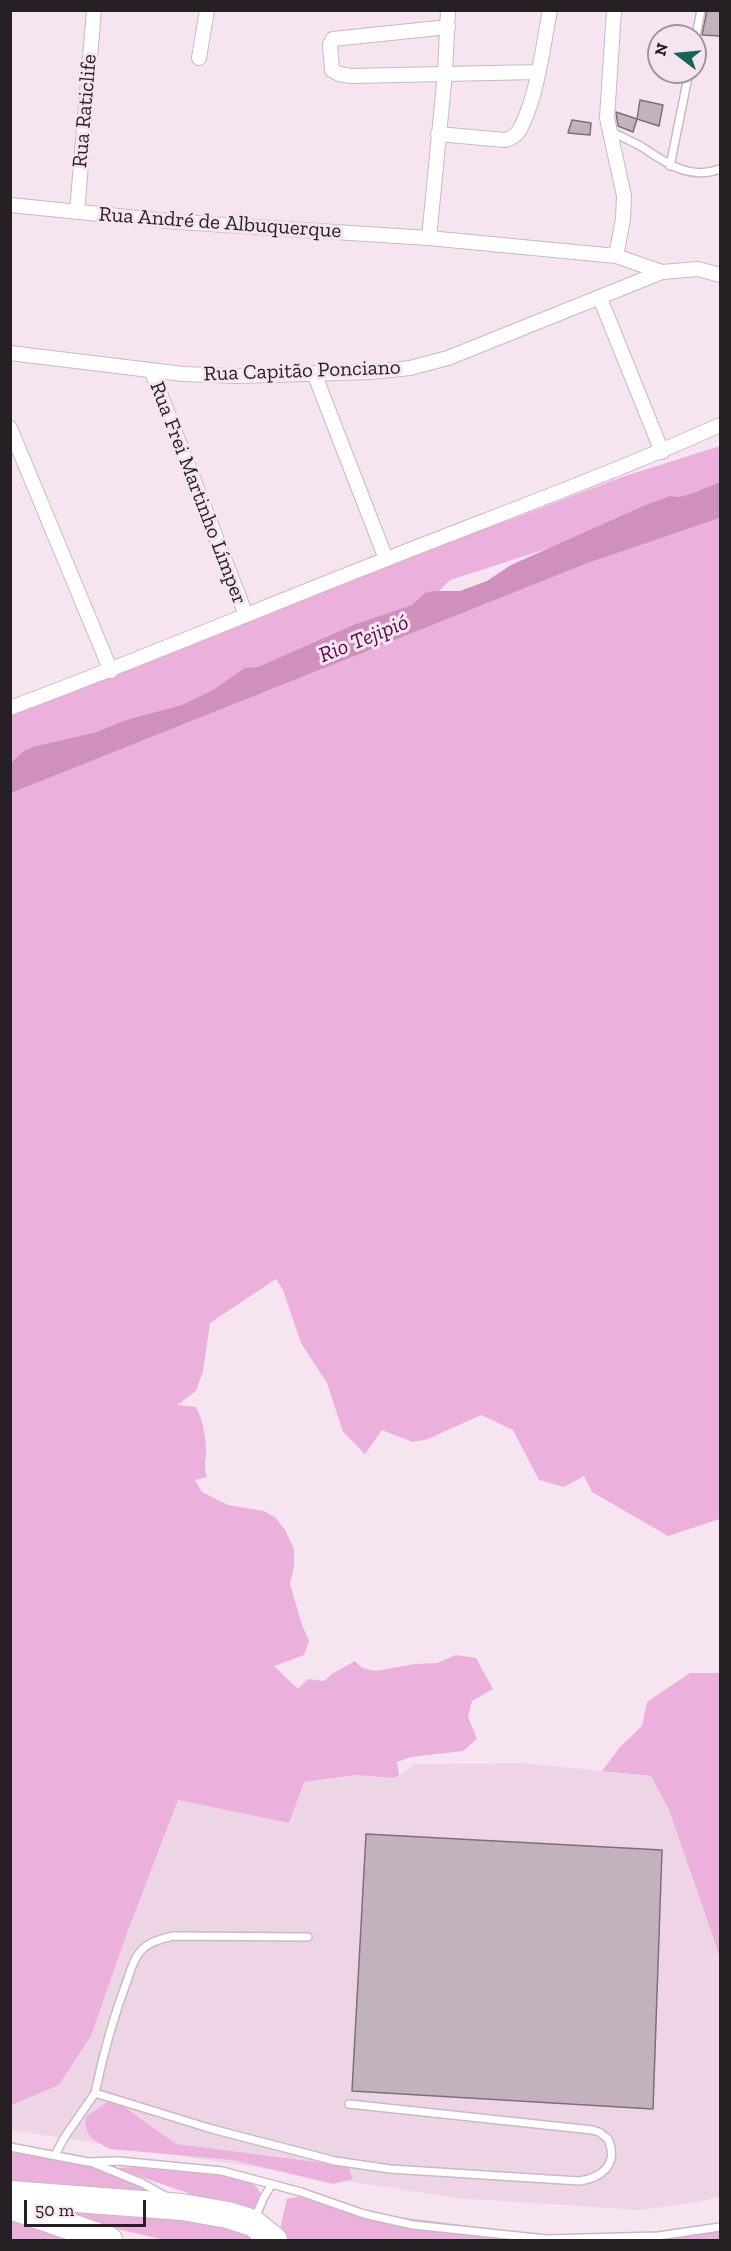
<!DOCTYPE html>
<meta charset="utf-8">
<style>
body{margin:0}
#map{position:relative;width:731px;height:2251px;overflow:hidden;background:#f6e4f0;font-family:"Zilla Slab",serif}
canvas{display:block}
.frame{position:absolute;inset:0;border:12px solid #261f24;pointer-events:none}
.north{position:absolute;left:647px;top:24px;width:60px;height:60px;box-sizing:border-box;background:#f6e4f0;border:2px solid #a3959e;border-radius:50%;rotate:286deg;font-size:16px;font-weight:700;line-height:24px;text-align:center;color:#261f24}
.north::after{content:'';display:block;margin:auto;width:21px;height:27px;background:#16635c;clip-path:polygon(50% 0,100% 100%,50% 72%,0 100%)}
.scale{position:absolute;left:24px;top:2200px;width:122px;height:27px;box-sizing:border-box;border:3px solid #261f24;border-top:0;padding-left:8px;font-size:18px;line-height:21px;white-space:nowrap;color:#261f24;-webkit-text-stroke:4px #f6e4f0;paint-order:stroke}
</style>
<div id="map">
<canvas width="731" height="2251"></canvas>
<div class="frame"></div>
<div class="north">N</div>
<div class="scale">50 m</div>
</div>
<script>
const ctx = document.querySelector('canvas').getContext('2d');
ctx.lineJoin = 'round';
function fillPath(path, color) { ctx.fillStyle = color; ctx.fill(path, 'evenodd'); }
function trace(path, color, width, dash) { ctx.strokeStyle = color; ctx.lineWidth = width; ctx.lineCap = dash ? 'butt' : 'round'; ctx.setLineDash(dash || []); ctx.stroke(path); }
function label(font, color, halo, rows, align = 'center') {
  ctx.font = font + ' "Zilla Slab",serif'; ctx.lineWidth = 6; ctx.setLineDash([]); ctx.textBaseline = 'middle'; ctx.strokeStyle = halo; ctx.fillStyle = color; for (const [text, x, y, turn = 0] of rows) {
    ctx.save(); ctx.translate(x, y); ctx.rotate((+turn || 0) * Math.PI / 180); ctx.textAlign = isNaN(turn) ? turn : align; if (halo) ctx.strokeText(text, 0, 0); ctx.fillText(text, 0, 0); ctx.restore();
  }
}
fillPath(new Path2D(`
 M522,1763l129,13 18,34 51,147v239l-22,6 -59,8 -182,-12 -446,-68 -1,-25 49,-20 32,-49 35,-100 52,-136 110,23 16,-41 52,-7 38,3 21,-14z`), '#edd5e6');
fillPath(new Path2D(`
 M720,446v47l-270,87 -31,31 -264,110 -144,50 -1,-63 154,-67 223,-77 81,-32 42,-12 112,-43z
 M720,518v1001l-52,17 -76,-44 -8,-16 -20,11 -25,-7 -26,-50 -32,-15 -53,24 -15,3 -31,-12 -17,24 -22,-22 -16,-49 -26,-40 -18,-53 -7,-11 -66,44 -7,48 -7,20 -19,14 19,2c7,13 10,30 10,45 0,10 -3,15 1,25l-12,3 7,12 26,13 36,6 12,7 9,12 9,19v18l-4,17 12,41 7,16 -5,14 -30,11 24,23 10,-10 16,2 8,-7 23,-13 7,7 14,3 39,-7 22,-1 19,-8 20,3 17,31 -21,12 -4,16 9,22 -14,12 -52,6 -14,5 2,13 -5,3 -38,-3 -52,7 -15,41 -111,-23 -52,136 -35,100 -32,49 -48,20v-1312l577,-230z
 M690,1673h30v284l-51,-147 -18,-34 -49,-5 18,-24 22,-21 5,-24z
 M107,2102l13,2 56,40 172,22 5,13 -20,5 -100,-24 -123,-11c-16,-9 -26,-11 -24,-32z
 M11,2149l77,15 29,14 65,22 -171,-9z
 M158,2166c29,4 64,3 91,16 13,6 16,20 14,32l-8,5 -48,-11 -19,-15 -73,-25z
 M306,2195l85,21 157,20 58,1 71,-5 43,-7v15h-441l2,-16 6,-25z
 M47,2205l181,15 32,20h-96l-84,-20z
 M10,2210l98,30h-97z`), '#ebb0db');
fillPath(new Path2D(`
 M720,482v36l-132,45 -577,230v-30l13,-12 9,-4 64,-15 26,-11 59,-16 31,-15 32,-22 13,-1 98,-43 56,-19 13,-12 10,-2h25l27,-10 24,-16 137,-61 22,-8 9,1 15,-4z`), '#cf90be');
const building = new Path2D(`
 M707,10h13v26l-18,-1z
 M640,100l23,5 -4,21 -22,-7z
 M616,112l21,7 -4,13 -15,-6z
 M572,120l19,3 -1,12 -22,-2z
 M366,1834l296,16 -9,259 -301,-18z`);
fillPath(building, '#c3b2be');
trace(building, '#7d6e79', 1.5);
const lane = new Path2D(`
 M695,41l6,-31
 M611,131c11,7 24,11 34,18 24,16 46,31 75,20
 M670,166l19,-94
 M95,2093c8,-38 18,-75 32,-112 3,-9 6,-21 13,-29 8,-10 21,-13 33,-16l135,1
 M10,2147l78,15 31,-1 103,10 79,21 63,22 49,11 133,14 112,-3 62,-9
 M55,2155l9,-17 31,-45 117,36 123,32 55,8 189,12c23,-3 40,-17 29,-42l-9,-7 -7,-2 -243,-26
 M93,2163l49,20 25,14
 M255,2218l9,-21 8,-13`);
const street = new Path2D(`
 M614,10l-7,108 17,78 -1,23 -7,37
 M448,27l-115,12 -3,6 2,25 7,4 12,2 187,-4
 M199,58l8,-48
 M438,134l67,6c8,-2 14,-7 17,-15 16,-33 21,-79 28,-115
 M10,205l168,17 251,16 187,18 46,16
 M77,212l17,-202
 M429,238l16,-165 3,-63
 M600,298l62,154
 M10,353l173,21 53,2 133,-4 41,-4 38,-10 214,-86 36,-3 22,6
 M151,370l95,245
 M314,373l72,186
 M10,428l101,243
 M10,708c127,-47 251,-100 377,-149 111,-44 224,-85 333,-134`);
const highway = new Path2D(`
 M10,2194l172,13 46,8 25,8 21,17
 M10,2206l99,34`);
trace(lane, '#cab9c5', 10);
trace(street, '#cab9c5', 16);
trace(highway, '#cab9c5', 28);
trace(lane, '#fff', 7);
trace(street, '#fff', 14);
trace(highway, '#fff', 26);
label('21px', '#261f24', '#f6e4f0', [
 ["Rua Raticlife",85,111,-85],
 ["Rua André de Albuquerque",220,223,4],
 ["Rua Capitão Ponciano",302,371,-2],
 ["Rua Frei Martinho Límper",198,493,69]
]);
label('italic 22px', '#570b4a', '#f6e4f0', [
 ["Rio Tejipió",364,639,-22]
]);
</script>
